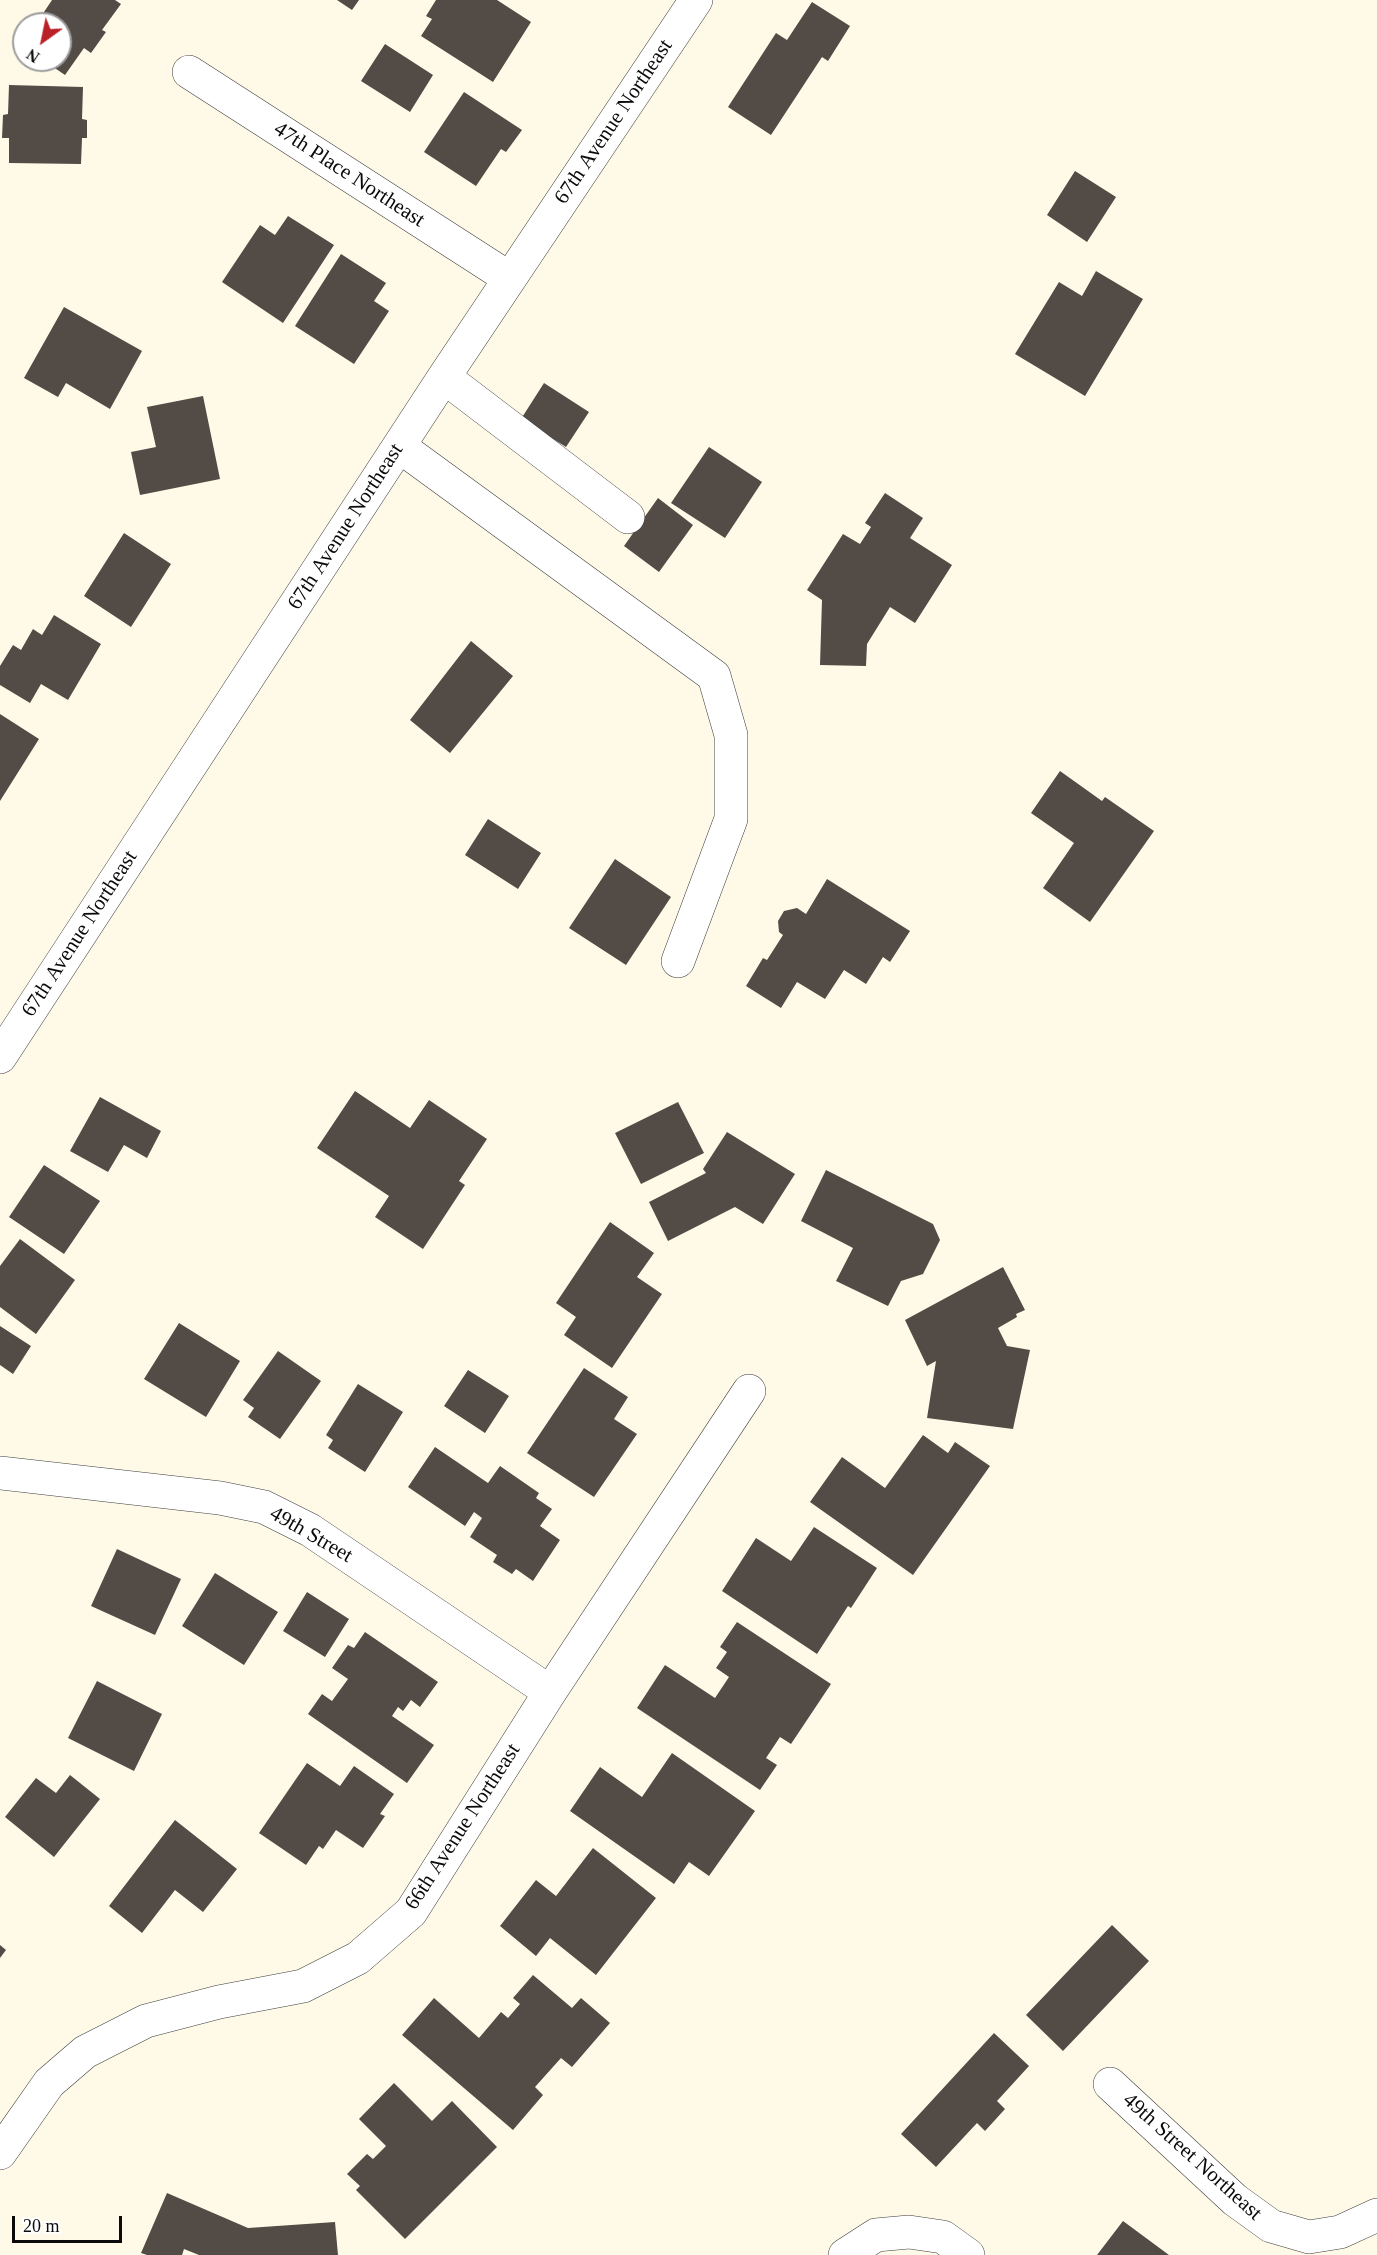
<!DOCTYPE html>
<style>
body{margin:0}
#map{position:relative;width:1377px;height:2255px;overflow:hidden;background:#fffae7;font-family:Georgia,serif}
canvas{display:block}
.north{position:absolute;left:12px;top:12px;width:60px;height:60px;box-sizing:border-box;background:#fff;border:2px solid #9d9d9d;border-radius:50%;rotate:213deg;font-size:16px;font-weight:700;line-height:24px;text-align:center;color:#0a0a0a}
.north::after{content:'';display:block;margin:auto;width:21px;height:27px;background:#ba2127;clip-path:polygon(50% 0,100% 100%,50% 72%,0 100%)}
.scale{position:absolute;left:12px;top:2216px;width:110px;height:27px;box-sizing:border-box;border:3px solid #0a0a0a;border-top:0;padding-left:8px;font-size:18px;line-height:21px;white-space:nowrap;color:#0a0a0a;-webkit-text-stroke:4px #fff;paint-order:stroke}
</style>
<div id="map">
<canvas width="1377" height="2255"></canvas>
<div class="north">N</div>
<div class="scale">20 m</div>
</div>
<script>
const ctx = document.querySelector('canvas').getContext('2d');
ctx.lineJoin = 'round';
function fillPath(path, color) { ctx.fillStyle = color; ctx.fill(path, 'evenodd'); }
function trace(path, color, width, dash) { ctx.strokeStyle = color; ctx.lineWidth = width; ctx.lineCap = dash ? 'butt' : 'round'; ctx.setLineDash(dash || []); ctx.stroke(path); }
function label(font, color, halo, rows, align = 'center') {
  ctx.font = font + ' Georgia,serif'; ctx.lineWidth = 6; ctx.setLineDash([]); ctx.textBaseline = 'middle'; ctx.strokeStyle = halo; ctx.fillStyle = color; for (const [text, x, y, turn = 0] of rows) {
    ctx.save(); ctx.translate(x, y); ctx.rotate((+turn || 0) * Math.PI / 180); ctx.textAlign = isNaN(turn) ? turn : align; if (halo) ctx.strokeText(text, 0, 0); ctx.fillText(text, 0, 0); ctx.restore();
  }
}
fillPath(new Path2D(`
 M52,0h63l6,4 -19,26 4,2 -15,21 -7,-5 -19,27 -22,-15h17v-36h-24z
 M337,0h22l-7,10z
 M436,0h61l34,22 -38,60 -72,-46 11,-17 -6,-3z
 M812,2l38,24 -22,35 -6,-4 -51,78 -43,-28 48,-74 11,7z
 M385,44l48,31 -23,37 -49,-31z
 M9,85l74,2 -1,32 5,1v18h-5l-1,26 -72,-1v-25h-7l1,-23 5,-1z
 M464,92l58,38 -16,22 -5,-3 -25,37 -52,-34z
 M1075,171l41,26 -29,45 -40,-27z
 M288,216l46,29 -51,78 -61,-41 38,-57 15,10z
 M341,254l45,29 -12,18 15,10 -35,53 -59,-38z
 M1096,271l47,28 -58,97 -70,-42 44,-72 23,14z
 M64,307l78,44 -32,58 -44,-26 -8,14 -34,-19z
 M544,383l45,29 -23,35 -45,-28z
 M203,396l17,83 -80,16 -9,-43 25,-5 -9,-40z
 M709,447l53,35 -37,56 -54,-35z
 M885,493l38,25 -13,20 42,27 -37,58 -25,-16 -23,37 -1,22 -46,-1 2,-65 -15,-10 36,-56 17,10 11,-17 -6,-4z
 M658,498l35,27 -34,47 -35,-26z
 M124,533l47,31 -40,63 -47,-31z
 M54,615l47,29 -33,56 -27,-16 -11,19 -30,-18v-19l13,-21 8,5 12,-21 9,6z
 M471,641l42,35 -63,77 -40,-33z
 M0,714l39,25 -39,62z
 M1060,771l42,30 3,-4 49,34 -64,91 -47,-34 31,-45 -43,-30z
 M488,819l53,34 -23,36 -53,-34z
 M615,859l56,38 -45,68 -57,-37z
 M827,879l83,52 -20,31 -7,-5 -17,27 -22,-14 -19,29 -28,-17 -16,26 -35,-22 17,-28 4,2 16,-25 -4,-3 -1,-11 6,-10 13,-3 9,6z
 M355,1091l55,37 19,-28 58,39 -28,42 6,4 -42,64 -48,-32 14,-21 -72,-48z
 M100,1097l61,34 -14,27 -23,-13 -16,27 -38,-21z
 M678,1102l26,51 -63,31 -26,-51z
 M727,1132l68,42 -32,50 -28,-17 -67,34 -19,-39 57,-29 -3,-4z
 M44,1165l56,36 -36,53 -55,-37z
 M826,1170l107,54 7,16 -17,34 -22,7 -13,25 -52,-25 17,-33 -52,-27z
 M610,1222l44,31 -17,24 25,17 -50,74 -48,-33 12,-18 -20,-14z
 M20,1239l55,41 -39,54 -36,-27v-41z
 M1003,1267l22,43 -9,4 1,3 -19,11 9,18 23,4 -17,79 -86,-11 9,-57 -9,5 -22,-46z
 M179,1323l61,38 -34,56 -62,-38z
 M0,1326l31,20 -18,28 -13,-9z
 M278,1351l43,30 -41,58 -32,-22 6,-9 -11,-8z
 M584,1368l44,29 -14,22 23,15 -43,63 -67,-44z
 M468,1370l41,26 -24,37 -41,-27z
 M358,1384l45,28 -38,60 -37,-24 5,-8 -7,-5z
 M923,1435l25,18 7,-11 35,24 -77,109 -103,-73 32,-45 43,31z
 M435,1447l53,36 12,-17 39,27 -3,5 16,11 -12,17 20,14 -27,41 -17,-12 -4,5 -19,-12 4,-7 -27,-18 12,-19 -8,-6 -9,14 -57,-39z
 M814,1527l63,41 -26,40 -3,-2 -31,48 -95,-63 34,-53 35,23z
 M117,1549l64,30 -26,56 -64,-29z
 M215,1573l63,39 -34,53 -62,-39z
 M307,1592l42,27 -24,38 -42,-26z
 M737,1622l94,62 -40,60 -11,-7 -14,21 11,7 -17,25 -123,-82 28,-43 50,33 14,-21 -13,-9 11,-16 -7,-5z
 M365,1632l73,50 -18,25 -9,-7 -8,11 -5,-4 -6,9 42,29 -27,38 -99,-69 14,-20 10,7 16,-22 -16,-11 16,-23 6,3z
 M97,1681l65,33 -28,57 -66,-33z
 M672,1753l83,58 -46,65 -20,-14 -15,22 -104,-73 30,-44 42,30z
 M307,1763l33,23 14,-20 40,28 -14,20 5,2 -22,32 -27,-18 -13,19 -4,-3 -13,19 -47,-32z
 M70,1775l30,24 -46,58 -49,-40 31,-39 20,15z
 M175,1820l62,49 -34,43 -28,-22 -33,43 -33,-27z
 M593,1848l63,50 -60,77 -46,-37 -14,18 -36,-30 36,-46 20,16z
 M1112,1925l37,36 -86,90 -37,-36z
 M0,1945l6,5 -6,8z
 M533,1975l39,33 9,-10 29,25 -38,44 -11,-9 -26,29 8,8 -30,35 -111,-95 32,-37 45,40 22,-26 7,6 12,-14 -7,-6z
 M994,2033l35,33 -32,35 8,8 -20,22 -8,-8 -41,44 -35,-33z
 M394,2083l38,38 20,-20 45,46 -92,92 -49,-49 4,-4 -13,-12 20,-20 6,5 13,-13 -27,-27z
 M167,2193l81,35 87,-6 3,33h-139l-15,-6 -2,6h-35l-6,-2z
 M1123,2221l46,34h-72z`), '#534b46');
const minor = new Path2D(`
 M189,72l320,206
 M444,377l184,140
 M399,446l315,230 17,59v84l-53,142
 M0,1057l444,-680 252,-377
 M0,1473l220,25 44,9 46,23 240,162
 M1110,2084l125,116 36,26 38,11 31,-5 37,-17
 M0,2153l49,-70 36,-31 61,-31 73,-19 84,-16 55,-28 53,-46 139,-220 199,-301
 M845,2255l31,-20 33,-3 34,5 25,18`);
trace(minor, '#3d3d3d', 34);
trace(minor, '#fff', 33);
label('21px', '#0a0a0a', '#fff', [
 ["67th Avenue Northeast",614,122,-56],
 ["47th Place Northeast",349,175,33],
 ["67th Avenue Northeast",346,527,-57],
 ["67th Avenue Northeast",80,934,-57],
 ["49th Street",311,1535,30],
 ["66th Avenue Northeast",463,1827,-57],
 ["49th Street Northeast",1192,2157,42]
]);
</script>
